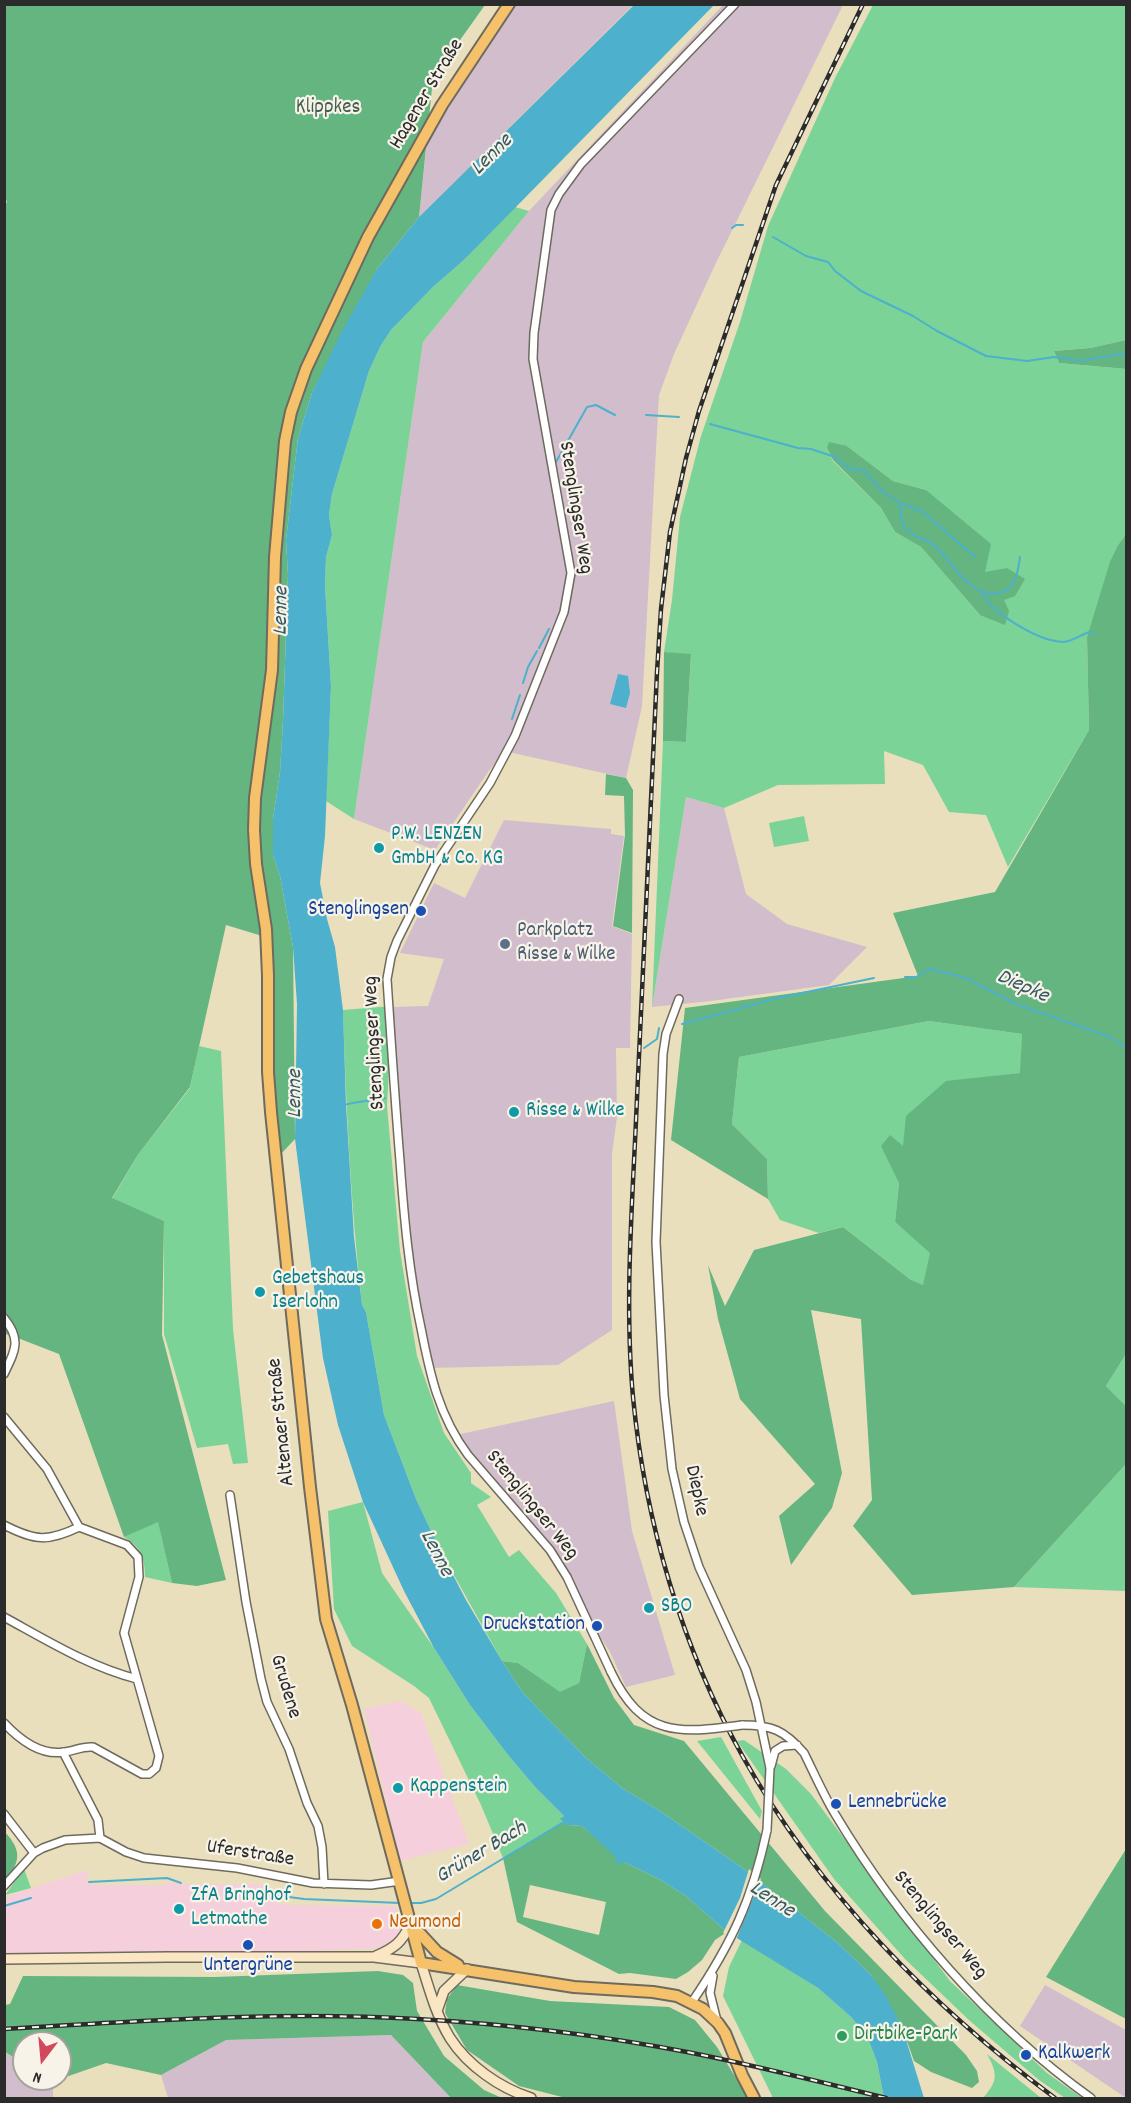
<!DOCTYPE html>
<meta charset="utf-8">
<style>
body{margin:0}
#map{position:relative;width:1131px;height:2103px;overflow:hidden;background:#e9dfbc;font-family:Dekko,sans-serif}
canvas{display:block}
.frame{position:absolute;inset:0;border:6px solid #2b2b2b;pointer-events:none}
.north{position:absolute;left:12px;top:2031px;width:60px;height:60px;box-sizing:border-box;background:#f7f3e8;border:2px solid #a5a39c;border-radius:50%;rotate:196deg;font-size:16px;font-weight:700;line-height:24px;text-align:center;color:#2b2b2b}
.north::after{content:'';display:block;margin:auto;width:21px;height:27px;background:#d1495b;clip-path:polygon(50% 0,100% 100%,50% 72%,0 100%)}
</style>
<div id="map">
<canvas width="1131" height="2103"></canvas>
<div class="frame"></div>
<div class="north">N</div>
</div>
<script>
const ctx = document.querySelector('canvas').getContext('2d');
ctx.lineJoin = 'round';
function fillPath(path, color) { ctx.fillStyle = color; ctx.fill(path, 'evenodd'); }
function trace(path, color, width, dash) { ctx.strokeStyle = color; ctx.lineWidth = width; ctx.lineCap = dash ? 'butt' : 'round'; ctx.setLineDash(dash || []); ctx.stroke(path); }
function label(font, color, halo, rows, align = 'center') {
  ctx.font = font + ' Dekko,sans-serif'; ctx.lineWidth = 4.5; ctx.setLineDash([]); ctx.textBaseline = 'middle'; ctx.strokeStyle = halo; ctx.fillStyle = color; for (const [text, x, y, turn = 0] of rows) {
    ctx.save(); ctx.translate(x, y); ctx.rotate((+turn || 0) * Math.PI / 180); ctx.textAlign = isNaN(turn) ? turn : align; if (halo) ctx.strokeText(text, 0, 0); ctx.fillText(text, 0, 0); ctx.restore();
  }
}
fillPath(new Path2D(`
 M400,1701l21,12 48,131 -69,17 -36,-152z
 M88,1870l1,5 -3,1 3,9h76l4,-4 9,3h81l20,8 -2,11 9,2 110,1 4,32 -21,10 -374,17v-68z`), '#f5cfdb');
fillPath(new Path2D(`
 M516,5h117l-214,212 8,-76 46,-75z
 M723,5h120l-129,262 -40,87 -15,41 -17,311 -16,72 -122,-27 -16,21 -53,78 -81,-31 69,-477 106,-131z
 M686,797l38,11 22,86 41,30 80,23 -38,38 -118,16 -59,6z
 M504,820l107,9v5l13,2 -12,90 20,8 -2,114h-14l1,69 -5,37v176l-54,35 -129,3 -13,-65 -24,-296 36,-1 16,-47 -44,-6 34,-70 31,15z
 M614,1401l18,130 43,144 -49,12 -16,-35 -83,-131 -44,-51 -27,-35z
 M1045,1985l81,45v68l-106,-72z
 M391,2035l60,63h-283l-7,-23 65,-35z
 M4,2052l20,12v15h25l4,2v17h-48z`), '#d1bdcc');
fillPath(new Path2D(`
 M873,5h253v335l-36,8 -36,3 5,12 67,6v165l-8,11 -31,92 2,93 -81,137 -22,-52 -37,-3 -26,-47 -39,-14 1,33 -107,1 -54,23 -38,-11 -34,210 11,-266 23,1 5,-87 -27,-3 8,-52 8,-83 21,-81 39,-114 28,-96 67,-148zM847,446l46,35 33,9 59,82 -5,43 -59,-68 -26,-15 -14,-24 -48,-47 -6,-13z
 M515,207l14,4 -106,131 -69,477 -28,-18 5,-115 -6,-100 1,-29 6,-22 -3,-20 3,-21 37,-123 11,-24 11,-17 42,-43 31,-27z
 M804,816l5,25 -35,6 -5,-24z
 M392,1006l-5,100 13,145 17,105 27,77 27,40v10l20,14 -14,8 32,52 10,-7 37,43 31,51 -8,39 -19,10 -42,-30 -16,-2 -61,-109 -25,-53 -32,-84 -18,-103 -4,-7c-11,-98 -16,-196 -19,-295z
 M929,1021l93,13 -1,39 -75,9 -47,101 -4,39 36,31 -8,33 -12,-6 -68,-53 -24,6 -39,-13 -12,-21 -1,-40 -35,-35 7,-67z
 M199,1046l22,5 12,278 15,134 -15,1 -5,-20 -31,4 -33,-114v-113l-52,-22 25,-43 53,-68z
 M1126,1354v52l-20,-20z
 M1126,1464v127l-112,-4z
 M363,1502l19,71 52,75 36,57 38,50 28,33 28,28 -3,3 4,3 -62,36 -22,-53 -52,-107 -15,-12 -62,-40 -18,-37 -6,-98z
 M158,1521l14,62 -27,-6c0,-19 -4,-30 -21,-40z
 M721,1737l41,74 -2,8 -63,-78z
 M744,1740l42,29 25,25 139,187 97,92 35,25h-17l-26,-18 -69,-59 -65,-62 -71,-80 -97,-138z
 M24,1869l7,19 -26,7z
 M742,1940l76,48 33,29 16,19 10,26 7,36h-111l-50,-102 6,-29z
 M987,2054l54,44h-58c15,-17 15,-24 4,-44z`), '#7bd398');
fillPath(new Path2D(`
 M5,5h480l-52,73 -14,139 -42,52 -65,124 -14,45 -12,102 2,35 -5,146 -3,51 -7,47v36l7,21 13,71 2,192 -15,16 -7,-91 -1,-125 -46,-14 -36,162 -53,69 -25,42 52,23 -2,114 64,245 -29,6 -25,-3 -14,-61 -34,15 -65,-183 -49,-19 -5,-1 -1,-1128 3,-4 -3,-7z
 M1126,340v29l-67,-6 -5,-12 36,-3z
 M829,442l18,4 46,35 33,9 65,54 -6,28 22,-4 18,11 -10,17 -11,4 5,11 -4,14 -25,-10 -59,-68 -26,-15 -14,-24 -48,-48 -6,-12z
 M1126,534v820l-20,32 20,20v58l-112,123 -102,8 -59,-69 19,-26 -11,-181 -50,-9 31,163 -10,35 -41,57 -12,-49 36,-32 -75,-85 -22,-80 -10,-54 17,41 29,-56 89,-23 68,53 12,5 7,-32 -35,-31 4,-39 -18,-37 9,-11 13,11 3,-30 40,-35 74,-8 2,-39 -93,-13 -190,36 -7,67 35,35 1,40 -97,-59 14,-132 233,-32 -25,-63 102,-21 94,-162 -2,-93 23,-75 8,-17z
 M664,652l27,2 -5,88 -23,-1z
 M606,774l20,4 7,12 -1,143 -19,-7 12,-91 -1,-39 -19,-1z
 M587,1644l27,54 20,27 50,16 141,170 141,144 11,16 2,11 -7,6 -41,-16 -17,-11 -11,-31 -32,-55 -32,-31 -95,-75 -84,-58 -38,-23 -37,-31 -62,-64 -21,-32 16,2 42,29 19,-9z
 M565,1822l3,3 14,1 42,36 35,17 27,17 41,36 -12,8 -13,20 -14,12 -12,7 -46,-6 -11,1 -102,-52 -14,-64zM530,1885l76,17 -7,33 -76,-18z
 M4,1831c19,20 16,31 1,51z
 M1126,1849v170l-80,-42z
 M378,1971l25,4 10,8 4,28 27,45 40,34 18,8h-51l-60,-63 -165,5 -65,35 -55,-12 -46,16v-36h-36v21l-19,-12v-47l5,-1 13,-28 192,1z
 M457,1985l93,16 119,6 26,13 22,27 31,51h-182l-47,-12 -52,-36 -22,-37 2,-14z`), '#64b580');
fillPath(new Path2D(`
 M634,5h80l-250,255 -31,27 -42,43 -11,17 -11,24 -37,123 -3,21 3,20 -6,22 -1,29 6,100 -6,150 -5,47 7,36 8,28 8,63 3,95 8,132 8,68 4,7 18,103 32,84 25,53 25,48 36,61 21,32 62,64 37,31 38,23 84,58 95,75 32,31 15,21 17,34 21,68h-40l-7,-36 -10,-26 -16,-19 -33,-29 -91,-56 -41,-36 -27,-17 -35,-17 -8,2v-7l-34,-31 -14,-1 -8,-6 4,-3 -28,-28 -28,-33 -38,-50 -36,-57 -30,-57 -41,-89 -25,-77 -15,-67 -28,-219 2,-135 -4,-57 -13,-71 -7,-21v-36l7,-47 3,-51 5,-146 -2,-35 12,-102 14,-45 30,-62 35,-62 42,-52z
 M618,674l10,2 2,17 -4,15 -16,-4z`), '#4db0cc');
fillPath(new Path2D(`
 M749,1869l12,10 -25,61 -13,-7 17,-35z`), '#e9dfbc');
trace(new Path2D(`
 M732,228l4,-3h7
 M773,237l33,19 22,6 7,9 26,20 52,25 24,15 49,25 41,5 27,-4 27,4 45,-8
 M646,415l33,2
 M710,424l88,24 13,1 24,8 14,12 14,1 20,22 17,11 23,9 52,45
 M556,462l31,-55 9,-2 19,10
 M900,504c1,7 0,16 4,22 6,11 22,12 31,20 18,17 34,51 63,47 18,-3 20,-22 22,-36
 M981,591c10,22 57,50 82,51 8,0 18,-7 26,-10l5,3
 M539,648l10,-19
 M523,683l5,-16 9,-16
 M512,719l8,-24
 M905,977h11l14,-8 36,9 50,26 94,33 16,10
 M682,1024l96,-26 96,-20
 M644,1048l13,-9 2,-11
 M344,1105c14,-4 27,-4 41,-7
 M89,1882l78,-4 14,5
 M274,1895l30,4 96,4
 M409,1903h12l15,-4 131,-79
 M4,1906l27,-8`), '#4db0cc', 2);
const minor = new Path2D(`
 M679,999l-13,35 -3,20 -7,188 8,153 8,74 12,53 15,45 47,103 10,32 14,66
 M4,1318c18,22 11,33 0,56
 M4,1417l43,52 32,58 48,18 11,12 1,20 -15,56 35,123 -3,12 -7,6h-7l-49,-27c-11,-1 -19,4 -29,5 -24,4 -45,-13 -60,-29
 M230,1495l16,107 15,77 6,23 22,47 18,54 11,23 4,21 2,37
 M4,1525c31,16 44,17 75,2
 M4,1617c44,24 84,49 133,62
 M611,1672l-44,-95 -17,-27 -82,-95c-29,-39 -38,-80 -47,-127 -12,-55 -17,-111 -21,-167 -5,-61 -9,-121 -13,-182l4,-22 6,-16 38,-76 55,-82 25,-47 49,-124 7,-39 -38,-214 1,-26 17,-123 8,-16 22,-30 154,-160
 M742,1725c30,0 42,5 62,28 10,20 19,41 31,61 64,107 154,211 256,284
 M63,1752l35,68 2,18
 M771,1766l4,-15 8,-5 14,-1
 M4,1814l30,39
 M4,1886l30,-33 9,-5 22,-8 35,-2 26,14 18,6 93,10 76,15 58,2 29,-4
 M713,1976l-3,17 7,28
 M692,2002c40,-59 60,-102 75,-172`);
const secondary = new Path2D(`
 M376,1956c19,-8 26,-14 35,-33
 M4,1959l164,-2h206l47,6c8,25 15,52 29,75 18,28 50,50 81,60
 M437,2011l7,-20 23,-22`);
const primary = new Path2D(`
 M509,4l-67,101 -74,132 -62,132 -15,43 -6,29 -10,116 -3,113 -17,128 -1,32 2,34 10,65 2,47v96l3,40 39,375 16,132 26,86 69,258 153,24 79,5 24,4 26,13 15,14 7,10 17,42 12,23
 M414,1927l23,25 21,13`);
trace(minor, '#6e6a5e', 10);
trace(secondary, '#6e6a5e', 12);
trace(primary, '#6e6a5e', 14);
trace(minor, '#fff', 7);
trace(secondary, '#fbe6c4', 9);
trace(primary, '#f5c16b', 10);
const rail = new Path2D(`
 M863,4l-87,181 -77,226 -13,47 -16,74 -9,77 -4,63c-6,142 -13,284 -20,426 -4,99 -13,200 -4,299 12,125 49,251 110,360 76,135 189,250 312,341
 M4,2029c138,-8 275,-18 413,-10 91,5 181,16 270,33 67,13 133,30 199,46`);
trace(rail, '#2b2b2b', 4.5);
trace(rail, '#f7f3e8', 2, [7]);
const minorBridge = new Path2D(`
 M611,1672c31,65 67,62 131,53
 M767,1830l3,-62`);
trace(minorBridge, '#6e6a5e', 10, []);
trace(minorBridge, '#fff', 7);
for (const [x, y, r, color] of [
 [379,848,6,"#0f9aa8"],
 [421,911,6,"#1a4fb4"],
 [505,944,6,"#5c6f8a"],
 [514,1112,6,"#0f9aa8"],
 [260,1292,6,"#0f9aa8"],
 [649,1608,6,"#0f9aa8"],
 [597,1626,6,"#1a4fb4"],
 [398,1788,6,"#0f9aa8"],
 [836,1804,6,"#1a4fb4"],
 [179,1909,6,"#0f9aa8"],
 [377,1924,6,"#e8710a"],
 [248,1945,6,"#1a4fb4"],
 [842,2036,6,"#2e9e5b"],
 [1026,2055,6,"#1a4fb4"]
]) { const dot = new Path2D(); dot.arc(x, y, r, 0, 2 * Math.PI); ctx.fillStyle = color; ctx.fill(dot); trace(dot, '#f7f3e8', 2); }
label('21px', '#2b2b2b', '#f7f3e8', [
 ["Hagener Straße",428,95,-59],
 ["Stenglingser Weg",574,508,81],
 ["Stenglingser Weg",376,1043,-93],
 ["Altenaer Straße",283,1422,-96],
 ["Diepke",695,1491,78],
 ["Stenglingser Weg",531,1506,51],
 ["Grudene",284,1687,73],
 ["Uferstraße",250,1855,9],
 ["Stenglingser Weg",939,1926,50]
]);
label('21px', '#435d4c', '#f7f3e8', [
 ["Klippkes",328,109]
]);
label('21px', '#0d838f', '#f7f3e8', [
 ["P.W. LENZEN",391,836],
 ["GmbH & Co. KG",391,860],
 ["Risse & Wilke",526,1112],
 ["Gebetshaus",272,1280],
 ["Iserlohn",272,1304],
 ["SBO",661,1608],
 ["Kappenstein",410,1788],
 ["ZfA Bringhof",191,1897],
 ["Letmathe",191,1921]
], 'left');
label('21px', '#164399', '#f7f3e8', [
 ["Stenglingsen",409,911],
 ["Druckstation",585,1626],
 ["Lennebrücke",848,1804,"left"],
 ["Untergrüne",248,1967,"center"],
 ["Kalkwerk",1038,2055,"left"]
], 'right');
label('21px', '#4e5e75', '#f7f3e8', [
 ["Parkplatz",517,932],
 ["Risse & Wilke",517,956]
], 'left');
label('21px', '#c56008', '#f7f3e8', [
 ["Neumond",389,1924]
], 'left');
label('21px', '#27864d', '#f7f3e8', [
 ["Dirtbike-Park",854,2036]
], 'left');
label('italic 22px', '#375a63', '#f7f3e8', [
 ["Lenne",493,156,-45],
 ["Lenne",283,611,-89],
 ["Diepke",1022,988,24],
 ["Lenne",297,1094,-90],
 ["Lenne",435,1554,63],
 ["Grüner Bach",482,1854,-31],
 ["Lenne",771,1901,33]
]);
</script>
